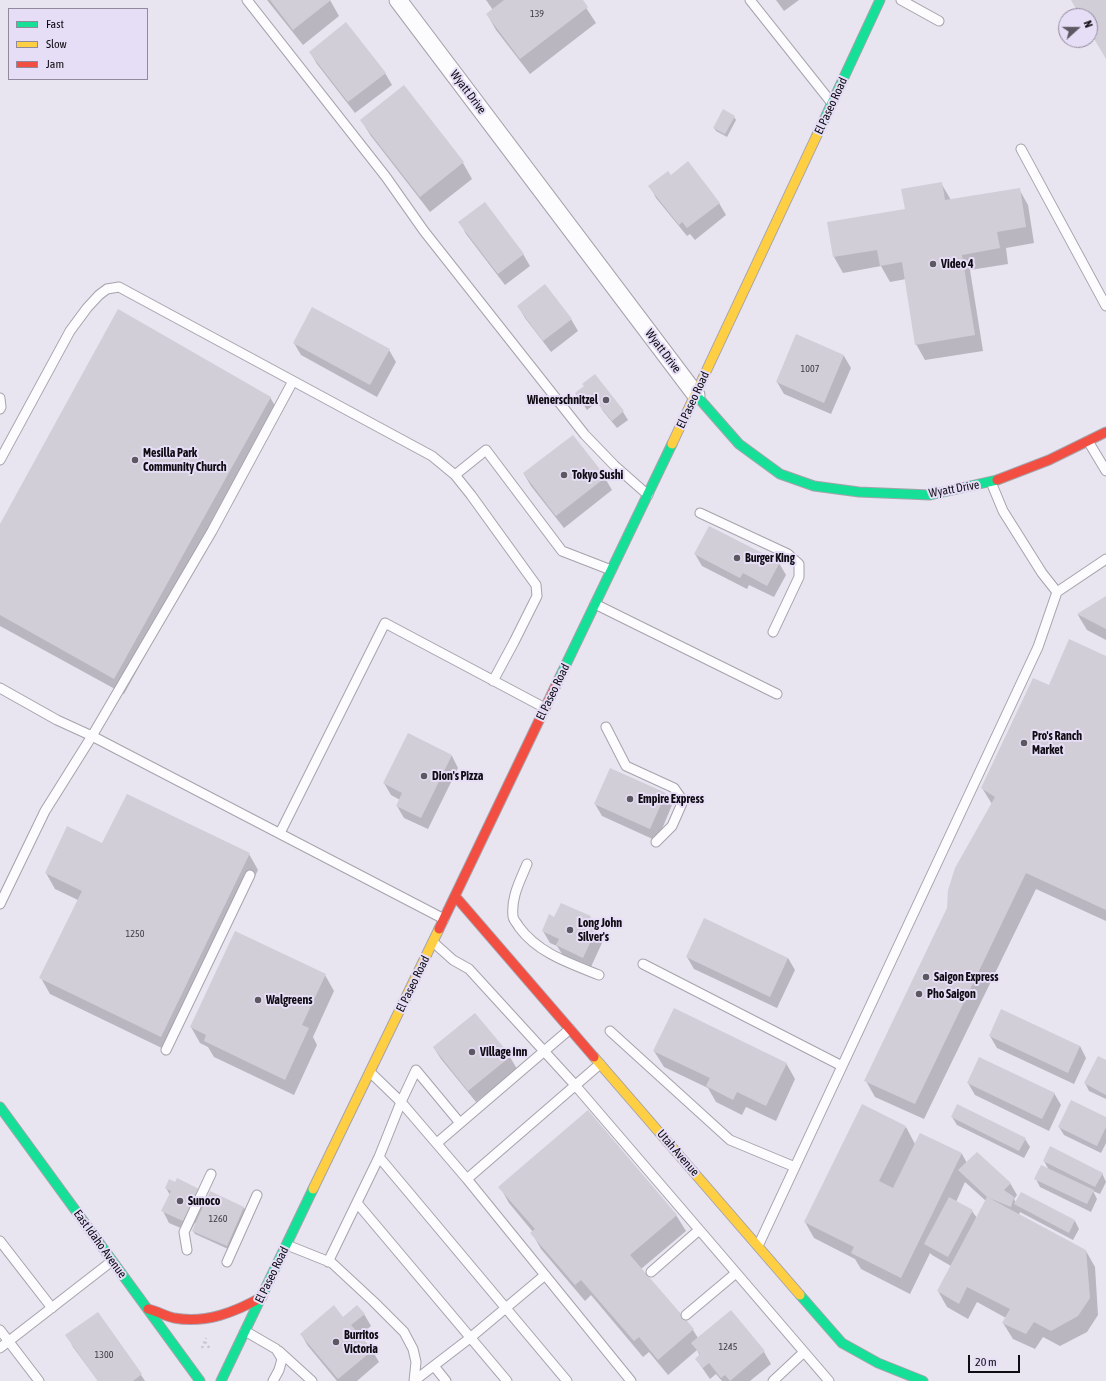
<!DOCTYPE html>
<style>
body{margin:0}
#map{position:relative;width:1106px;height:1381px;overflow:hidden;background:#e8e4f0;font-family:"Asap Condensed",sans-serif}
canvas{display:block}
.legend{position:absolute;left:8px;top:8px;width:140px;height:72px;box-sizing:border-box;background:#e6def6;border:1px solid #908a9c;margin:0;padding:5px 7px;list-style:none;font-size:12px;color:#0f0c14}
.legend li{display:flex;align-items:center;gap:8px;height:20px}
.legend b{width:20px;border:1px solid #908a9c}
.north{position:absolute;left:1058px;top:8px;width:40px;height:40px;box-sizing:border-box;background:#e6def6;border:1px solid #908a9c;border-radius:50%;rotate:69deg;font-size:11px;font-weight:700;line-height:16px;text-align:center;color:#0f0c14}
.north::after{content:'';display:block;margin:auto;width:14px;height:18px;background:#5b5861;clip-path:polygon(50% 0,100% 100%,50% 72%,0 100%)}
.scale{position:absolute;left:968px;top:1355px;width:52px;height:18px;box-sizing:border-box;border:2px solid #0f0c14;border-top:0;padding-left:5px;font-size:12px;line-height:14px;white-space:nowrap;color:#0f0c14;-webkit-text-stroke:3px #e6def6;paint-order:stroke}
</style>
<div id="map">
<canvas width="1106" height="1381"></canvas>
<ul class="legend">
<li><b style="height:5px;background:#16e098"></b>Fast</li>
<li><b style="height:5px;background:#ffcf43"></b>Slow</li>
<li><b style="height:5px;background:#f24e42"></b>Jam</li>
</ul>
<div class="north">N</div>
<div class="scale">20 m</div>
</div>
<script>
const ctx = document.querySelector('canvas').getContext('2d');
ctx.lineJoin = 'round';
function fillPath(path, color) { ctx.fillStyle = color; ctx.fill(path, 'evenodd'); }
function trace(path, color, width, dash) { ctx.strokeStyle = color; ctx.lineWidth = width; ctx.lineCap = dash ? 'butt' : 'round'; ctx.setLineDash(dash || []); ctx.stroke(path); }
function label(font, color, halo, rows, align = 'center') {
  ctx.font = font + ' "Asap Condensed",sans-serif'; ctx.lineWidth = 4; ctx.setLineDash([]); ctx.textBaseline = 'middle'; ctx.strokeStyle = halo; ctx.fillStyle = color; for (const [text, x, y, turn = 0] of rows) {
    ctx.save(); ctx.translate(x, y); ctx.rotate((+turn || 0) * Math.PI / 180); ctx.textAlign = isNaN(turn) ? turn : align; if (halo) ctx.strokeText(text, 0, 0); ctx.fillText(text, 0, 0); ctx.restore();
  }
}
fillPath(new Path2D(`
 M267,0h63l9,16 -36,29z
 M486,0h95l15,23 -66,51 -34,-44 -9,-16 6,-4z
 M776,0h23l-15,11z
 M310,52l75,21 7,12 -37,28 -38,-49z
 M403,87l60,76 9,16 -42,33 -59,-76 -10,-16z
 M734,117l2,3 -9,17 -11,-6 -2,-3z
 M671,176l48,27 7,12 -31,25 -5,-6 -3,2 -31,-38 -6,-12z
 M941,183l10,17 68,-11 9,16 6,38 -28,5 2,16 -38,6 13,81 -58,9 -9,-16 -10,-65 -16,3 -9,-16 -38,7 -9,-16 72,-47z
 M460,222l63,32 7,12 -25,19 -39,-51z
 M518,306l53,13 7,12 -27,21 -26,-34z
 M797,336l47,20 7,12 -20,46 -47,-20 -7,-12z
 M294,343l95,7 7,12 -19,35 -76,-42z
 M595,375l28,37 5,8 -11,8 -14,-17 -5,-10 -11,9 -6,-9 4,-14z
 M270,397l9,16 -155,281 -124,-68v-100z
 M573,436l32,42 7,12 -48,38 -33,-42 -7,-12z
 M695,554l84,9 7,12 -12,22 -25,-12 -2,4 -45,-23z
 M1106,597v43l-19,-10 -9,-15z
 M1106,657v264l-70,-32 -112,230 -49,-22 -9,-16 82,-173 44,-104 -10,-16 67,-101z
 M409,734l43,22 6,12 -30,61 -24,-11 -7,-12 3,-6 -9,-5 -7,-12z
 M665,794l7,11 -15,36 -55,-25 -7,-12z
 M103,845l146,9 9,16 -88,182 -120,-58 -9,-16 37,-78 -23,-11 -9,-16z
 M590,917l7,12 -1,3 6,11 -12,26 -26,-12 -7,-11 -7,-3 -7,-12z
 M687,957l101,1 7,12 -18,38 -83,-39z
 M325,975l9,16 -21,46 4,8 -23,50 -80,-38 -6,-10 -8,-4 -9,-16z
 M475,1014l35,43 7,12 -41,33 -35,-43 -7,-11z
 M990,1036l90,10 6,12 -12,26 -77,-36z
 M654,1051l132,12 9,16 -19,42 -30,-14 -4,8 -26,-13 -8,-14 -44,-21z
 M1106,1061v38l-17,-8 -4,-8z
 M968,1083l86,10 7,12 -12,26 -74,-36z
 M952,1117l73,22 5,8 -6,11 -67,-33z
 M1106,1118v25l-5,10 -37,-18 -5,-8z
 M906,1127l9,17 5,-10 42,20 5,9 43,20 7,12 -3,4 2,4 6,-10 53,28 4,8 -6,11 -53,-28 -1,3 67,36 9,16 3,48 -11,17 -27,14 -17,-9 -8,12 -22,-10 -10,-16 3,-5 -29,-16 -9,17 -21,-12 -9,-16 13,-25 -19,-11 -2,-2 -20,41 -49,-25 -6,-10 -41,-21 -9,-16zM965,1182l21,19 -9,17 -5,-7 -16,-9z
 M1044,1161l58,12 4,9 -6,12 -7,-3 4,8 -6,13 -51,-25 -4,-8 13,-9z
 M175,1183l23,6 8,13 38,6 2,3 -18,38 -33,-15 -2,-3 3,-8h-1l-5,9 -21,-9 -6,-12 7,-16 -4,-7z
 M500,1187l176,28 10,16 -45,38 52,61 5,8 33,-27 33,41 7,12 -21,17h-28l-6,-7 -6,5 -14,-20 4,-3 -3,-6 -29,25 -19,-23 -6,5 -52,-62 -6,6 -44,-52 -9,-16 1,-1 -24,-29z
 M98,1313l43,62 4,6h-47l-25,-34 -6,-12z
 M364,1314l7,12 -12,10 13,14 7,12 -22,19h-20l-29,-35 -7,-12 42,-16z`), '#0003');
fillPath(new Path2D(`
 M270,0h61l-38,30z
 M504,0h79l5,7 -68,52 -34,-45z
 M1071,0h35v59l-16,-27v-16h-10z
 M346,22l40,51 -38,29 -39,-50z
 M404,85l60,77 -44,35 -60,-77z
 M723,109l12,7 -10,18 -12,-6z
 M688,161l32,42 -33,25 -5,-6 -3,3 -31,-39 20,-15 3,4z
 M942,182l3,18 75,-12 6,39 -29,5 3,16 -38,7 13,80 -60,10 -13,-83 -22,4 -3,-16 -44,7 -6,-35 78,-13 -4,-20z
 M485,202l39,52 -26,20 -40,-52z
 M545,284l27,35 -29,22 -26,-35z
 M312,307l78,42 -20,36 -77,-42z
 M118,309l153,88 -157,282 -114,-64v-91z
 M796,334l48,21 -20,48 -48,-21z
 M595,374l29,37 -12,10 -15,-18 2,-1 -6,-8 -11,9 -7,-10 9,-7 -2,-2z
 M573,435l33,42 -50,39 -33,-43z
 M709,526l71,36 -13,24 -24,-13 -3,5 -46,-24z
 M1106,596v33l-29,-15z
 M1069,639l37,17v254l-80,-37 -111,231 -51,-23 83,-173 1,-18 7,-22 40,-71 -14,-9 52,-110 16,7z
 M408,733l44,22 -31,63 -25,-12 6,-13 -19,-10z
 M610,768l56,25 -16,36 -56,-25z
 M127,794l123,59 -89,184 -122,-59 43,-87 -37,-18 22,-47 35,17z
 M561,903l30,13 -5,10 10,4 -13,28 -27,-13 3,-6 -17,-8 7,-17 5,3z
 M704,918l84,40 -18,39 -84,-40z
 M235,931l91,43 -24,51 7,3 -24,52 -81,-39 2,-6 -16,-8z
 M674,1008l113,55 -21,43 -29,-14 -4,8 -27,-14 4,-8 -57,-27z
 M1001,1009l79,37 -12,27 -79,-37z
 M475,1013l36,43 -43,35 -35,-44z
 M1098,1056l8,4v35l-22,-12z
 M979,1057l76,36 -13,26 -75,-36z
 M1071,1100l35,17v10l-9,19 -39,-19z
 M862,1104l44,22 -27,55 14,7 27,-55 42,20 -61,125 -50,-25 3,-6 -50,-25z
 M957,1104l69,34 -7,13 -68,-34z
 M588,1110l89,105 -47,40 64,74 -36,31 -19,-23 -5,4 -53,-61 -6,5 -45,-52 5,-4 -37,-42z
 M1050,1146l53,27 -8,14 -52,-26z
 M977,1152l34,31 -7,7 10,7 -3,10 -22,-9 97,52 4,48 -12,18 -27,15 -17,-9 -8,12 -24,-11 8,-14 -43,-22 -8,17 -22,-13 50,-94 -29,-27z
 M1041,1165l53,25 -7,14 -53,-25z
 M177,1178l22,11 -16,32 -22,-10 10,-20 -6,-3 4,-9 6,3z
 M210,1191l34,16 -17,39 -35,-15z
 M1021,1192l54,28 -6,13 -55,-29z
 M949,1197l24,13 -25,47 -24,-13z
 M334,1305l9,12 14,-12 8,9 -14,11 22,25 -35,29 -38,-45z
 M731,1310l34,41 -35,30 -5,-6 -4,3 -12,-15 -6,5 -8,-9 5,-5 -9,-11z
 M98,1312l44,62 -9,7h-35l-33,-46z`), '#d1ced8');
const lane = new Path2D(`
 M247,0l139,177 38,54 161,204 29,30 34,30
 M750,0l81,102
 M901,0l38,21
 M1021,149l85,157
 M0,398l1,9 -1,2
 M1088,441l18,30
 M0,460l70,-129 17,-23 12,-13 8,-6 12,-2 313,169 23,19 16,20 65,90 1,11 -23,46 -21,39
 M455,475l31,-25 76,101 49,19
 M700,513l88,41 11,10v13l-26,55
 M1057,592l49,-33
 M595,604l182,90
 M0,688l57,32 35,16 352,183
 M606,727l20,39 48,22 9,13 -11,25 -16,16
 M280,833l105,-210 160,85
 M527,864c-7,17 -16,33 -14,52 0,4 4,7 6,11 19,26 50,36 80,48
 M0,904l45,-93 47,-75 120,-205 81,-150
 M433,942l20,18 16,9 106,116 254,296
 M643,964l199,102
 M610,1031l120,109 65,27
 M166,1050l84,-175
 M600,1064l-133,115 164,202
 M370,1072l31,30 66,77
 M437,1143l133,-114
 M379,1157l22,-55 15,-32 44,53
 M357,1203l150,178
 M0,1241l52,67
 M287,1245l45,18 42,39 30,30 9,17 3,13 -2,19
 M758,1246l280,-599 19,-55 -15,-19 -39,-62 -12,-29
 M187,1250l-3,-18 27,-58
 M227,1262l30,-67
 M328,1262l51,-105 188,224
 M651,1272l48,-42
 M686,1315l50,-42
 M0,1330l39,51
 M245,1331l31,18 6,10 -3,11 -6,11
 M0,1348l112,-87
 M279,1351l33,30
 M434,1366l12,15
 M414,1381l56,-43 75,-63
 M773,1381l31,-29`);
const street = new Path2D(`
 M398,0l298,395`);
const fast = new Path2D(`
 M817,135l63,-135
 M696,395l43,49 41,30 34,12 45,6 71,3 67,-15
 M557,683l115,-239
 M0,1107l200,274
 M800,1295l42,48 36,20 45,18
 M221,1381l92,-192`);
const slow = new Path2D(`
 M672,444l145,-309
 M594,1057l206,238
 M313,1189l126,-260`);
const jam = new Path2D(`
 M997,480l52,-20 57,-28
 M455,896l139,161
 M439,929l118,-246
 M148,1309c9,2 17,7 26,9 32,6 61,-6 88,-21`);
trace(lane, '#a6a3ac', 11);
trace(street, '#a6a3ac', 19);
trace(fast, '#a6a3ac', 11);
trace(slow, '#a6a3ac', 11);
trace(jam, '#a6a3ac', 11);
trace(new Path2D(`
 M205,1342l5,7
 M202,1348l4,-10`), '#c8c6cb', 2.5, [2, 3]);
trace(lane, '#fcfbfd', 9);
trace(street, '#fcfbfd', 17);
trace(fast, '#16e098', 9);
trace(slow, '#ffcf43', 9);
trace(jam, '#f24e42', 9);
for (const [x, y, r, color] of [
 [933,264,4,"#5b5861"],
 [606,400,4,"#5b5861"],
 [135,460,4,"#5b5861"],
 [564,475,4,"#5b5861"],
 [737,558,4,"#5b5861"],
 [1024,743,4,"#5b5861"],
 [424,776,4,"#5b5861"],
 [630,799,4,"#5b5861"],
 [570,930,4,"#5b5861"],
 [926,977,4,"#5b5861"],
 [919,994,4,"#5b5861"],
 [258,1000,4,"#5b5861"],
 [472,1052,4,"#5b5861"],
 [180,1201,4,"#5b5861"],
 [336,1342,4,"#5b5861"]
]) { const dot = new Path2D(); dot.arc(x, y, r, 0, 2 * Math.PI); ctx.fillStyle = color; ctx.fill(dot); trace(dot, '#e6def6', 1.5); }
label('10px', '#403c45', null, [
 ["139",537,14],
 ["1007",810,369],
 ["1250",135,934],
 ["1260",218,1219],
 ["1245",728,1347],
 ["1300",104,1355]
]);
label('12px', '#0f0c14', '#e6def6', [
 ["Wyatt Drive",468,92,53],
 ["El Paseo Road",831,106,-65],
 ["Wyatt Drive",663,351,53],
 ["El Paseo Road",693,400,-65],
 ["Wyatt Drive",954,489,-10],
 ["El Paseo Road",553,692,-64],
 ["El Paseo Road",413,984,-64],
 ["Utah Avenue",678,1153,49],
 ["East Idaho Avenue",100,1244,54],
 ["El Paseo Road",272,1275,-64]
]);
label('bold 12px', '#0f0c14', '#e6def6', [
 ["Video 4",941,264],
 ["Wienerschnitzel",598,400,"right"],
 ["Mesilla Park",143,453],
 ["Community Church",143,467],
 ["Tokyo Sushi",572,475],
 ["Burger King",745,558],
 ["Pro's Ranch",1032,736],
 ["Market",1032,750],
 ["Dion's Pizza",432,776],
 ["Empire Express",638,799],
 ["Long John",578,923],
 ["Silver's",578,937],
 ["Saigon Express",934,977],
 ["Pho Saigon",927,994],
 ["Walgreens",266,1000],
 ["Village Inn",480,1052],
 ["Sunoco",188,1201],
 ["Burritos",344,1335],
 ["Victoria",344,1349]
], 'left');
</script>
